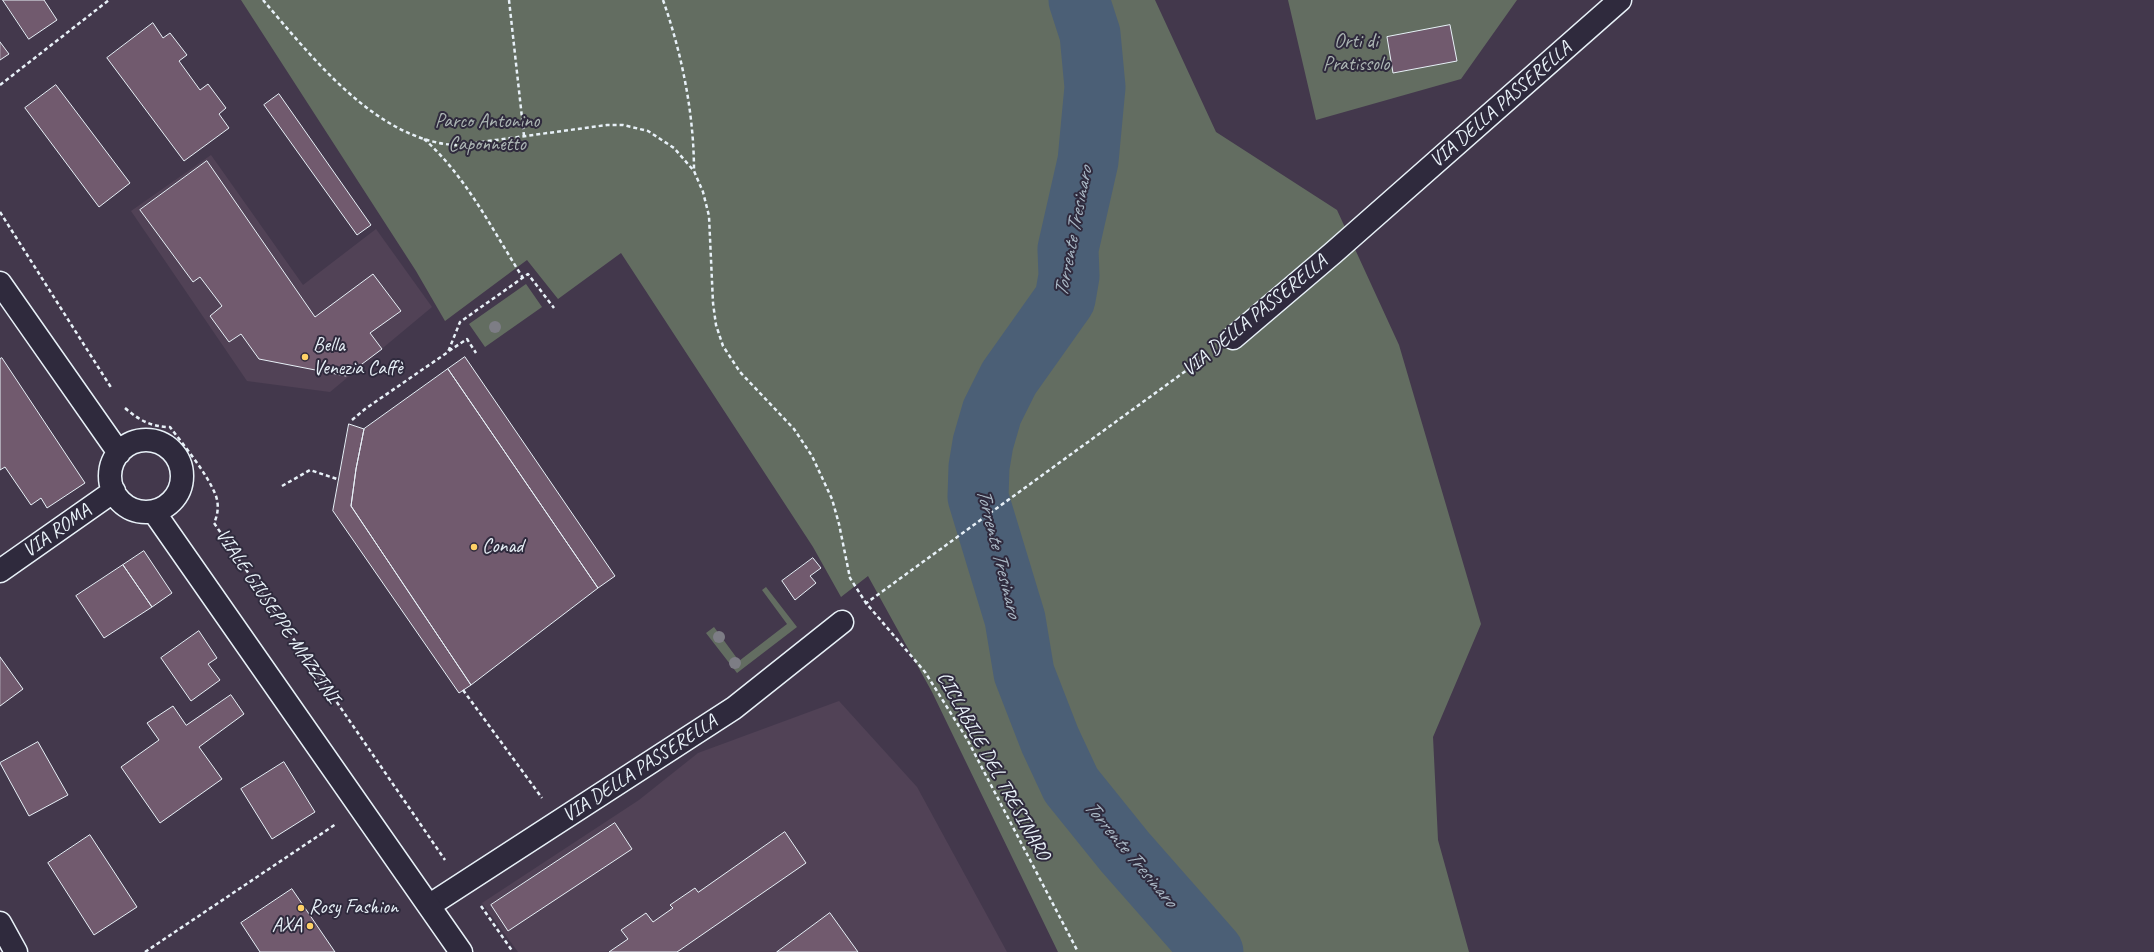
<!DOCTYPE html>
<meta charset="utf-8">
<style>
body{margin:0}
canvas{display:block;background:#43384c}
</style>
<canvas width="2154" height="952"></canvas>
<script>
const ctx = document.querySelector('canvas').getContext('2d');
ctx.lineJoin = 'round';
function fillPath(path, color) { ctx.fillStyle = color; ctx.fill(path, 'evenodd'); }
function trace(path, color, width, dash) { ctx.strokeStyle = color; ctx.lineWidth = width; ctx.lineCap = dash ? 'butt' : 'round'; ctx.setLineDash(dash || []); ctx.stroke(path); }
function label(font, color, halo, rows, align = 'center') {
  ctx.font = font + ' Caveat,sans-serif'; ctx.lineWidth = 4; ctx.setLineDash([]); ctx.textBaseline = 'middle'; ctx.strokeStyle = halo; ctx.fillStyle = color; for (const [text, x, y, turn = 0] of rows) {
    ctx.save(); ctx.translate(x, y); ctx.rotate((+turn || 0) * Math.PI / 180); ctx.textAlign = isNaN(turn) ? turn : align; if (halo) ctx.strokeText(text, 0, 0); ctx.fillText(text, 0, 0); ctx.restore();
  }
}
fillPath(new Path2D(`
 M211,155l92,130 73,-56 56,78 -102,85 -83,-11 -116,-170z
 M839,701l78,86 90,165h-489l-36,-49 157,-103 59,-47z`), '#514256');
fillPath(new Path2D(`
 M241,0h914l61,132 121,78 62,135 82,279 -48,113 5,103 31,112h-411l-126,-260 -64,-116 -27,21 -28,-50 -192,-294 -63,46 -31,-39 -82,61 -29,-50z
 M1288,0h229l-56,79 -145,41z
 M526,284l16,23 -57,40 -16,-23z
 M766,587l31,40 -60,46 -31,-40 8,-6 25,34 48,-37 -25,-34z`), '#636d61');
trace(new Path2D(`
 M1079,0l11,34 5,53 -7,74 -20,88 1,27 -4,23 -56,79 -17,34 -9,31 -4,24 -1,30 37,122 9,54 26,67 21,45 54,67 88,100`), '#4b5f76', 61);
const building = new Path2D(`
 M3,0h41l13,20 -28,19z
 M153,23l10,15 7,-5 17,22 -8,6 21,29 8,-6 18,24 -7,6 10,14 -45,33 -77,-103z
 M1450,25l7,36 -64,12 -6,-36z
 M0,42l9,12 -9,6z
 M56,85l74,98 -31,24 -74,-99z
 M279,94l92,131 -14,10 -93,-130z
 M207,161l108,156 58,-43 28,37 -31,22 12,16 -36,27 -87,-17 -18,-25 -12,8 -19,-26 12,-10 -22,-29 -7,5 -53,-72z
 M465,357l150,219 -17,12 -150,-219z
 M2,358l83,125 -38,25 -6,-10 -10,7 -26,-38 -5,3v-111z
 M448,369l150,219 -127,97 -120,-179 5,-37 8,-40z
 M349,424l15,5 -8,40 -5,37 120,179 -12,8 -126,-182z
 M144,551l28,42 -20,14 -29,-42z
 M813,558l8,10 -11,8 6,7 -21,17 -13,-19z
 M123,565l29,42 -48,31 -28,-42z
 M199,631l18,27 -9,6 12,16 -29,21 -30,-43z
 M0,657l23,32 -23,17z
 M231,695l13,19 -45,33 23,32 -62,44 -39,-56 38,-27 -12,-17 26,-17 13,19z
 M38,742l30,53 -39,21 -29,-53z
 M284,762l31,50 -43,27 -31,-50z
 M615,823l17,26 -124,82 -17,-26z
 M785,832l21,31 -129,89h-68l19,-13 -7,-9 25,-17 7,9 20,-14 -3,-3 25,-17 3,4z
 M90,835l47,72 -43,28 -46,-72z
 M292,889l43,63h-75l-19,-29z
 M830,913l28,39h-81z`);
fillPath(building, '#715a6e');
trace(building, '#e8f1f8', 1);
const minor = new Path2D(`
 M1233,338l100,-85 287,-253
 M430,905l304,-197 108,-86
 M0,923l16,29`);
const tertiary = new Path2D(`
 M0,283l119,170
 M110 476a36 36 0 1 1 72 0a36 36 0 1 1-72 0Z
 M154,512l307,440
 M0,571l114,-80`);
trace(minor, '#e8f1f8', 25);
trace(tertiary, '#e8f1f8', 25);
trace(new Path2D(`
 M263,0c48,56 112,139 191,145 13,1 29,-4 42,-5 37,-5 74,-10 111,-15h16l25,6 26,17 20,23 9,21 6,24 4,87 3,22 7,21 17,26 54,57 18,27 20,43 7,25 11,54 16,25 59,69 42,67 111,213
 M509,0l15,136
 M663,0c19,54 31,114 31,171
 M0,85l109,-85
 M424,139c42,37 69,92 99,139
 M0,212l112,177
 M449,351l18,-12 9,14
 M125,408c14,12 26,19 45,19 15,20 37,46 46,69 3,9 2,19 -2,27l231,337
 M352,420l13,-11 83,-57 12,-30 68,-48 26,34
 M282,486l28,-16 27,9
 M865,604l344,-250
 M463,690l79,108
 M481,906l32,46
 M145,952l191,-128`), '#e8f1f8', 2.5, [4, 3]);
trace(minor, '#2f2a3d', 22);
trace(tertiary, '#2f2a3d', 22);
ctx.fillStyle = '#7d7d85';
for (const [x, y] of [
 [495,327],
 [719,637],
 [735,663]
]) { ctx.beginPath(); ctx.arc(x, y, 6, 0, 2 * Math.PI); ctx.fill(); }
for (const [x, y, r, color] of [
 [305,357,4,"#ffd166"],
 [474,547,4,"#ffd166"],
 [301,908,4,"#ffd166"],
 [310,926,4,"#ffd166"]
]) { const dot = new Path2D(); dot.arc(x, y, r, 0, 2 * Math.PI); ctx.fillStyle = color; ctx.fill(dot); trace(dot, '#2f2a3d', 1.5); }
label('20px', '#acb6b4', '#2f2a3d', [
 ["Orti di",1356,42],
 ["Pratissolo",1356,65],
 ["Parco Antonino",487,122],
 ["Caponnetto",487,145]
]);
label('20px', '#e8f1f8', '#2f2a3d', [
 ["VIA DELLA PASSERELLA",1501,105,-41],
 ["VIA DELLA PASSERELLA",1255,316,-39],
 ["VIA ROMA",57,531,-35],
 ["VIALE GIUSEPPE MAZZINI",277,616,56],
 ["CICLABILE DEL TRESINARO",993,766,61],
 ["VIA DELLA PASSERELLA",640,769,-33]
]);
label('20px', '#e8f1f8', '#2f2a3d', [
 ["Bella",313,346],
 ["Venezia Caffè",313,369],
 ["Conad",482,547],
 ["Rosy Fashion",309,908],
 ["AXA",302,926,"right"]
], 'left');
label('italic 21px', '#a9b7c4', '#2f2a3d', [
 ["Torrente Tresinaro",1074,232,-79],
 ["Torrente Tresinaro",998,553,76],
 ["Torrente Tresinaro",1130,854,50]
]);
</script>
